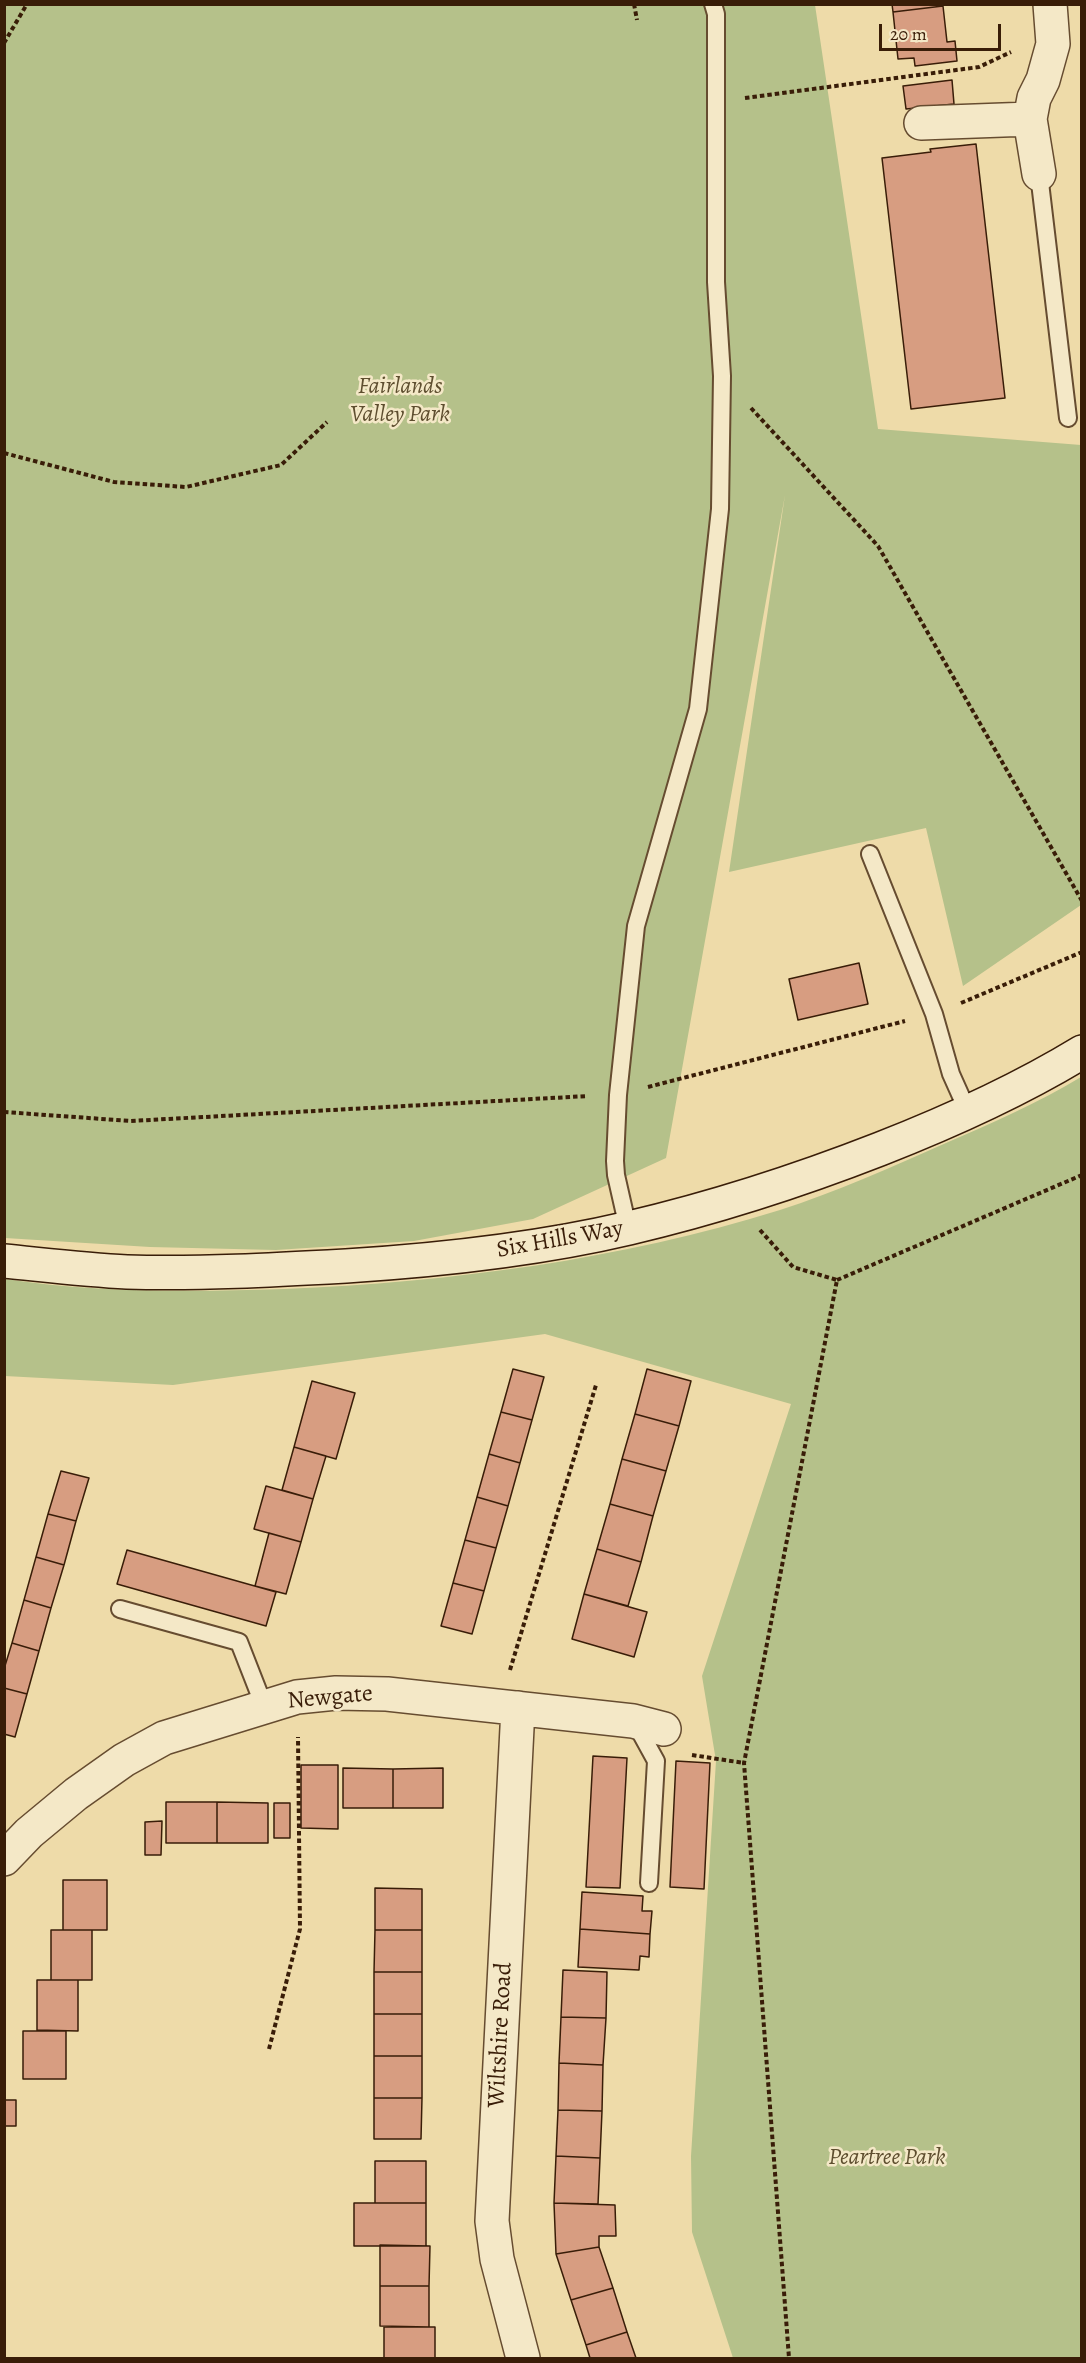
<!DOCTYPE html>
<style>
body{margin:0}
#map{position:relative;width:1086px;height:2363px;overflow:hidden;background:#eedba9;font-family:Alegreya,serif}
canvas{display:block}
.frame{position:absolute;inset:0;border:6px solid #391d08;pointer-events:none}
.scale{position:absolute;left:879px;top:24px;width:122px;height:27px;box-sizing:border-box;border:3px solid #391d08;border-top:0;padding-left:8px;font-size:18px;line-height:21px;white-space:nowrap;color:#391d08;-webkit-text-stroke:4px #f4e8c7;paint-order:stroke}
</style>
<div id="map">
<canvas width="1086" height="2363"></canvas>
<div class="frame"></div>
<div class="scale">20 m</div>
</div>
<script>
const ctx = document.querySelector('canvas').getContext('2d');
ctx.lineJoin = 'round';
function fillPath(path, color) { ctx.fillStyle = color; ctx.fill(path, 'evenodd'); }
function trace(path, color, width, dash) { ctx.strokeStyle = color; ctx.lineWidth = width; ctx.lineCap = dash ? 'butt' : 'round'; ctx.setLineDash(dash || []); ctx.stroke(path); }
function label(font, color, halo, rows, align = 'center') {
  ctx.font = font + ' Alegreya,serif'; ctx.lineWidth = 5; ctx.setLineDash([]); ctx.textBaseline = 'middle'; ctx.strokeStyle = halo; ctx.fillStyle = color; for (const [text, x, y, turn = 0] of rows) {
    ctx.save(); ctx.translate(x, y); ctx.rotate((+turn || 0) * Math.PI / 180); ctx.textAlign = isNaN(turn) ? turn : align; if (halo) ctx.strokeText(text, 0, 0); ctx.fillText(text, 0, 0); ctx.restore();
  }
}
fillPath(new Path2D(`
 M4,5h811l63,424 203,16v460l-118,81 -37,-158 -197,44 56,-377 -119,663 -133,61 -119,22 -138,9 -126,-3 -145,-9z
 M1081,1077v1281h-348l-41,-126 -1,-76 25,-395 -14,-85 89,-272 -246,-70 -372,51 -168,-9v-97c92,14 186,13 279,10 167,-7 336,-29 496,-79 56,-18 112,-43 166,-67 46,-20 92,-40 135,-66z`), '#b5c18a');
const building = new Path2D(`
 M892,4h51v2l-50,6z
 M943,6l4,36 8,-1 2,20 -42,5 -1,-8 -16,1 -5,-47z
 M952,80l2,24 -48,5 -3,-23z
 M976,144l29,254 -94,11 -29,-251 49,-6 -1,-3z
 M859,963l9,41 -70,16 -9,-41z
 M513,1369l31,8 -12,43 -31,-8z
 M647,1369l44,12 -12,45 -44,-12z
 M312,1381l43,12 -19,66 -42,-12z
 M501,1412l31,8 -12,43 -31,-9z
 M635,1414l44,12 -13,45 -44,-12z
 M294,1447l32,9 -13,43 -31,-9z
 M489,1454l31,9 -12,43 -31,-9z
 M622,1459l44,12 -13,45 -43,-12z
 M61,1471l28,7 -13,43 -28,-7z
 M266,1486l47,13 -12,43 -47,-13z
 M477,1497l31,9 -12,42 -31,-8z
 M610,1504l43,12 -12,46 -44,-13z
 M48,1514l28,7 -12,44 -28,-8z
 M269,1533l32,9 -15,52 -31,-8z
 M465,1540l31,8 -12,43 -31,-8z
 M597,1549l44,13 -13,44 -44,-12z
 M127,1550l149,42 -10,34 -149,-42z
 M36,1557l28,8 -13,43 -27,-8z
 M453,1583l31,8 -12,43 -31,-8z
 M584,1594l63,18 -13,45 -62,-18z
 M24,1600l27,8 -12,43 -27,-8z
 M12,1643l27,8 -12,43 -23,-6v-19z
 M4,1688l23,6 -12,43 -11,-3z
 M593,1756l34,2 -7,130 -34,-1z
 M676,1761l34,2 -6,126 -34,-2z
 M301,1765h37v64l-37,-1z
 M343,1768l50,1v39h-50z
 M443,1768v40h-50v-39z
 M166,1802h51v41h-51z
 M217,1802l51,1v40h-51z
 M274,1803h16v35h-16z
 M162,1821l-1,34h-16v-33z
 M63,1880h44v50h-44z
 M375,1888l47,1v41h-47z
 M582,1892l61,4 -1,15h10l-2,23 -70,-5z
 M580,1929l70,5 -1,23 -9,-1 -1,14 -61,-3z
 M51,1930h41v50h-41z
 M375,1930h47v42h-48z
 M563,1970l44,2 -1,46 -45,-1z
 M374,1972h48v42h-48z
 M37,1980h41v51l-41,-1z
 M374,2014h48v42h-48z
 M561,2017l45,1 -3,47 -44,-2z
 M23,2031h43v48h-43z
 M374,2056h48v42h-48z
 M559,2063l44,2 -1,46 -44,-1z
 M374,2098h48l-1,41h-47z
 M4,2100h12v26h-12z
 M558,2110l44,1 -2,47 -44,-2z
 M556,2156l44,2 -2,46 -44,-1z
 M375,2161h51v42h-51z
 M354,2203h72v43h-72z
 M554,2203l61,2 1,31h-17v11l-43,7z
 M380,2245l50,1 -1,40h-49z
 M599,2247l14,41 -42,12 -15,-46z
 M380,2286h49v41l-49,-1z
 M613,2288l14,44 -41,13 -15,-45z
 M384,2327h51v31h-51z
 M627,2332l9,26h-46l-4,-13z`);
fillPath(building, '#d79d81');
trace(building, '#391d08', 1.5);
const lane = new Path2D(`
 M1039,174l29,244
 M870,854l64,160 17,60 17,38
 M628,1228l-12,-53 -1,-14 3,-66 18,-169 62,-217 22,-200 2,-133 -6,-94v-268l-3,-10
 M120,1609l119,33 25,64
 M634,1721l22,40 -7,122`);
const street = new Path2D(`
 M921,123l109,-4
 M1039,174l-9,-55 4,-21 9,-18 10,-36 -3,-40
 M518,1708l-26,513 5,38 26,99
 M4,1859l25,-26 47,-39 48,-34 40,-22 133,-41 39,-4 51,1 246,27 31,8`);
const secondary = new Path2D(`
 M4,1261c41,4 82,9 123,11 73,2 146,-2 219,-6 95,-6 190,-16 283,-38 85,-20 169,-47 251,-79 69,-27 138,-58 202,-97`);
trace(lane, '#664c30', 20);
trace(street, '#664c30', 36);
trace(secondary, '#391d08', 36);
trace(new Path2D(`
 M634,4l3,16
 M4,43l23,-39
 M745,98l234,-31 32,-15
 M751,408l127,138 204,355
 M4,453l110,29 72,5 95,-22 46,-43
 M961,1003l121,-51
 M648,1087l257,-66
 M4,1112l127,9 457,-25
 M760,1230l33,37 44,13 -93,483 45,595
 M837,1280l245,-105
 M510,1670l86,-285
 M692,1755l52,8
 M269,2049l31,-120 -2,-192`), '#391d08', 4, [4.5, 3]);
trace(lane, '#f4e8c7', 16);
trace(street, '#f4e8c7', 33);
trace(secondary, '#f4e8c7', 33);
label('italic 24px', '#5e4e2f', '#f4e8c7', [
 ["Fairlands",400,387],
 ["Valley Park",400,415],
 ["Peartree Park",887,2158]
]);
label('24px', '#391d08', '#f4e8c7', [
 ["Six Hills Way",560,1240,-10],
 ["Newgate",330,1698,-5],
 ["Wiltshire Road",501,2035,-87]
]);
</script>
